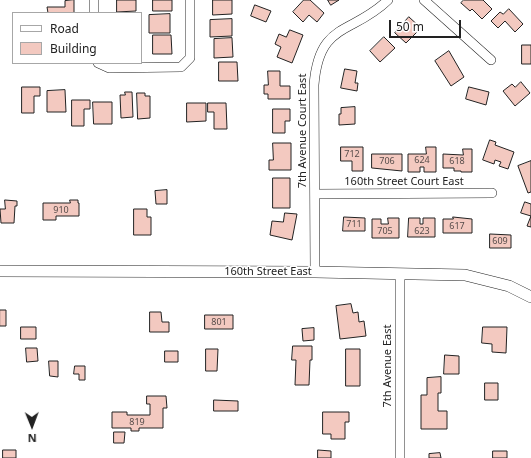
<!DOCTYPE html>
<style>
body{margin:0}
#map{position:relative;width:531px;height:458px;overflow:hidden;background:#fff;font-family:"Noto Sans",sans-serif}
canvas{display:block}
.legend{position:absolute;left:12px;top:12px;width:130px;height:52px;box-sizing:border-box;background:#fff;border:1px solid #a7a7a7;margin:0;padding:5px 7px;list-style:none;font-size:12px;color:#222}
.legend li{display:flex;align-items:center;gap:8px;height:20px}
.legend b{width:20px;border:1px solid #a7a7a7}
.north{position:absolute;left:12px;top:406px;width:40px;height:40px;-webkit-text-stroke:3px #fff;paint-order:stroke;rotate:179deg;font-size:11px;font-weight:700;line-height:16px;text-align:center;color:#222}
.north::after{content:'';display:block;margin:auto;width:14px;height:18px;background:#222;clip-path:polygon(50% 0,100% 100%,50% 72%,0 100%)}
.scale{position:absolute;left:389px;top:20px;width:72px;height:18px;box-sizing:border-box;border:2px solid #222;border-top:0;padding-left:5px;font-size:12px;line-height:14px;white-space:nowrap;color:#222;-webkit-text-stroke:3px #fff;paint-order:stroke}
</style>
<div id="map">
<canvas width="531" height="458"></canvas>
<ul class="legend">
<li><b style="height:5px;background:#fff"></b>Road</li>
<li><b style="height:11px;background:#f3c9c0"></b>Building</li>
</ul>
<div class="north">N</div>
<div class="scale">50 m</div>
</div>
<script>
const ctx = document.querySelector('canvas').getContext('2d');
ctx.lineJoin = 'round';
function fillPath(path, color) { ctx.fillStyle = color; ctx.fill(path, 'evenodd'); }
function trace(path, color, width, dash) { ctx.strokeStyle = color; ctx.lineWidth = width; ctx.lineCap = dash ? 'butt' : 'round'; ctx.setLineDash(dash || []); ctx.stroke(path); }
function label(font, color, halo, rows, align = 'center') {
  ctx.font = font + ' "Noto Sans",sans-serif'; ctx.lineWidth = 3; ctx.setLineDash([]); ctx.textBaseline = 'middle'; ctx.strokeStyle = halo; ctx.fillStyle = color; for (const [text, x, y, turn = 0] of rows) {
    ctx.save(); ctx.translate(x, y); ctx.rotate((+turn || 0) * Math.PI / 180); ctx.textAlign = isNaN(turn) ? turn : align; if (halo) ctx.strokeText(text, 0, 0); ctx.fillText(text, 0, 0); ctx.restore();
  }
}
const building = new Path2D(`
 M74,0v13h-26l-1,-6h18v-6z
 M117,0h19v11l-19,1z
 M153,0h19v11h-19z
 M213,0h19v14l-19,1z
 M304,0h6l14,13 -7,9 -8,-7 -6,7 -10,-10z
 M328,0h11l-8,5z
 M464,0h19l9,9 -10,10 -10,-10 -2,2 -9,-8z
 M255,5l16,6 -5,11 -15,-6z
 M509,9l14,15 -8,8 -10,-11 -7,7 -7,-7 9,-9 3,2z
 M170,14v19h-21v-18z
 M409,17l12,11 -15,15 -11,-10z
 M232,19v17l-22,1v-17z
 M290,30l13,5 -11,28 -15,-6 4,-10 -6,-3 4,-10 7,3z
 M153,35h18l1,19h-19z
 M384,37l11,11 -15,14 -10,-11z
 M232,38l1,19 -19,1v-19z
 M522,45h9v19h-9z
 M449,51l15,26 -13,9 -16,-25z
 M219,62h18l1,19h-19z
 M345,69l12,2 -2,12h3l-1,8 -16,-3z
 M268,71h12v15h10v13h-22v-5h-4v-9h4z
 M521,82l9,11 -15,13 -12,-15 9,-7 3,3z
 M22,87h18v9h-6v17h-12z
 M469,87l20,5 -3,13 -20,-6z
 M65,90l1,22h-19v-21z
 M125,92h7l1,25 -12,1 -1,-23h5z
 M137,93h8v3h5v22l-12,1z
 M72,100h18v9h-6v17h-12z
 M93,102h19v22h-18z
 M187,103h19v18l-19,1z
 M208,103h18l1,26h-13v-17h-6z
 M355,107v17l-16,1v-11h2v-6z
 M273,109h17v12h-5v12h-12z
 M490,140l6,2 -1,3 19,7 -6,17 -9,-3 2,-4 -6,-2 -1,4 -11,-4z
 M273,143h18v27h-22v-10h4z
 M341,147h22v24h-11v-10h-11z
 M426,147h10v25h-12v-5h-4v5h-12v-18h18z
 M463,149h9v23h-11v-1h-7v-3h-11v-14l20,1z
 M372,154h30v17l-30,-3z
 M531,161v31l-3,1 -10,-27z
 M273,178h17v30h-17z
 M167,190v14h-11l-1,-13z
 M5,200l12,1v5h-2l-1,17h-13l-1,-14h5z
 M70,200h8v3h1v13h-23v4h-13v-17h27z
 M525,202l6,2v23l-4,-1 4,-10 -10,-3z
 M134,209h13v8h4v18h-17z
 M285,213l12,1 -5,26 -22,-5 2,-14 11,1z
 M344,217l21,1v13h-22z
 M453,217l19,2v14h-29v-14h10z
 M388,218h11v20h-27v-19h9v5h7z
 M409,218h11v6h3v-6h12v19h-27z
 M490,234l21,1v13h-21z
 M351,304l2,9 5,-1 1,10 5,-1 2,15 -26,3 -4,-33z
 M0,310h6v16h-6z
 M150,312h11l1,10h7v10h-19z
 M205,315h28v14h-28z
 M21,327h15v12h-15z
 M483,327h24l-1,26 -14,-1v-8l-10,-1z
 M314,328v12l-11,1 -1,-12z
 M293,346h19v14h-2l-1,25h-14l1,-25h-4z
 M26,348h11l1,13 -11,1z
 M206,349h12l-1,22h-11z
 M346,349h14v37h-14z
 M165,351h13v11h-13z
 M445,355l14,1v18h-15z
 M49,361h9v16l-8,-1z
 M75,366h10v14h-6v-6h-5z
 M441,377v16h-3v18h9v18h-26v-34h6v-17z
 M485,383h13v17h-13z
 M147,396h19l1,12h-4v20h-24v3h-8v-3h-19v-16h15v3h23v-11h-3z
 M214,400l24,1v10h-24z
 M323,412h26v10h-4v17h-14v-5h-8z
 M114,432h11l-1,11h-10z
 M3,450h13v8h-13z
 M318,450l13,1v7h-13z
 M493,451h14v7h-14z
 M440,453l1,5h-12v-4z`);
fillPath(building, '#f3c9c0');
trace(building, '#222', 1);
const minor = new Path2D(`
 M94,0v13
 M424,0l67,60
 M98,63l11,5 72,-1 9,-9v-58
 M315,194l177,-1
 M315,272l-1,-187c5,-64 38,-50 74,-85
 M400,274v184`);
const tertiary = new Path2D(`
 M0,271l315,1 150,3 44,11 22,11`);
trace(minor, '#222', 10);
trace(tertiary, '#222', 12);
trace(minor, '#fff', 9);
trace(tertiary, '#fff', 11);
label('9px', '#564c4a', null, [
 ["712",352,154],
 ["624",422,160],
 ["706",387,161],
 ["618",457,161],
 ["910",61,210],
 ["711",354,224],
 ["617",457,226],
 ["705",385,231],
 ["623",422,231],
 ["609",500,241],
 ["801",219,322],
 ["819",137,422]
]);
label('11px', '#222', '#fff', [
 ["7th Avenue Court East",303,131,-90],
 ["160th Street Court East",404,182],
 ["160th Street East",268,272],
 ["7th Avenue East",388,366,-90]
]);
</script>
